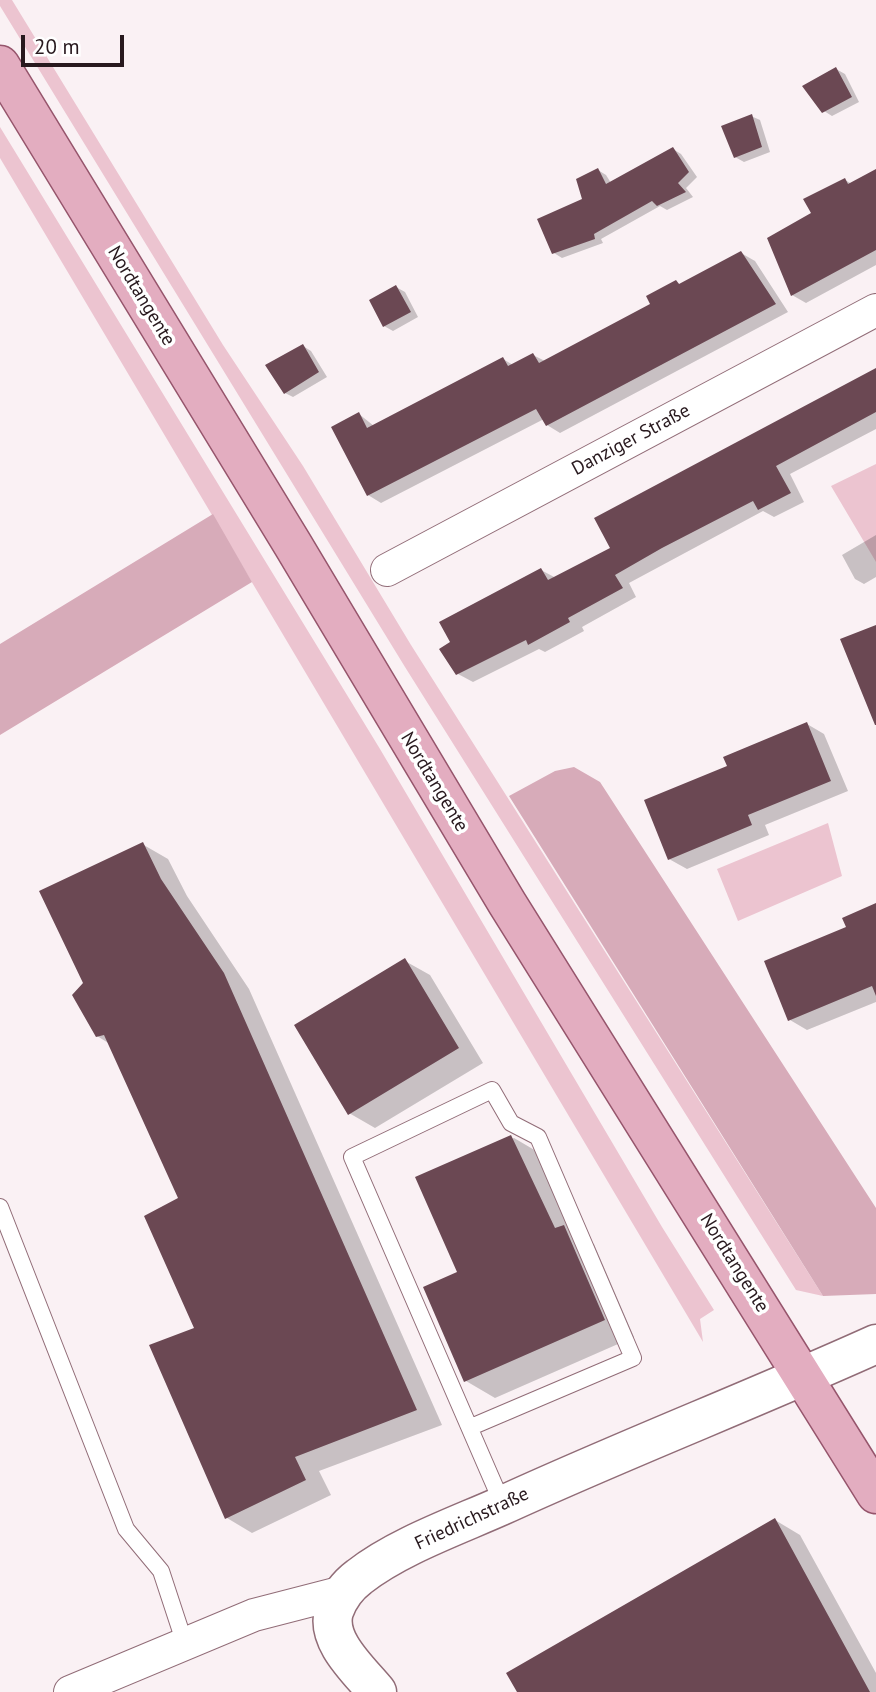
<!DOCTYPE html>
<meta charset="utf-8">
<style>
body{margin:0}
#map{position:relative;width:876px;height:1692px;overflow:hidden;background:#faf1f4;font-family:"PT Sans",sans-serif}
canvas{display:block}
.scale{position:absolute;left:21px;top:35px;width:103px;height:32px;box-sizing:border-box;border:4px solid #28191e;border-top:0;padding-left:9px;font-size:21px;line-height:24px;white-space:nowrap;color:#28191e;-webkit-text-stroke:5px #fff;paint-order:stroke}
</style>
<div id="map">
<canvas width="876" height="1692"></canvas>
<div class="scale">20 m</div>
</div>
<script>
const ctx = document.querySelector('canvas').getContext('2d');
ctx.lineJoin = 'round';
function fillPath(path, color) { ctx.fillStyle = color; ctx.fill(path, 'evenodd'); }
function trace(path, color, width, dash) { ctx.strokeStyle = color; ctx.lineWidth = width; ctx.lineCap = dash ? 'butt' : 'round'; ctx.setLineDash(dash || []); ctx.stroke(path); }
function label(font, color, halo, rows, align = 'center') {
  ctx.font = font + ' "PT Sans",sans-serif'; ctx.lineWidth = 7; ctx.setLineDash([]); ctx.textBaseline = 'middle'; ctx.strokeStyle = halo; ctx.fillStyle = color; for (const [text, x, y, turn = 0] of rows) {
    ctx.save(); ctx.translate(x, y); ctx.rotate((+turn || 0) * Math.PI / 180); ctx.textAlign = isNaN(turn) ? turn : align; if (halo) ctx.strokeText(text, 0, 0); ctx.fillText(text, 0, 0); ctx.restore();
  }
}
fillPath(new Path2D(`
 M0,0h12l211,345 80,121 108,179 412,651 -27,-6 -391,-623 -405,-661z
 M0,127l380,622 282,478 52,83 -14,9 3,23 -703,-1184z
 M876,464v98l-45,-76z
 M828,823l14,53 -104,45 -21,-52z`), '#ecc4d0');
fillPath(new Path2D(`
 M213,514l39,68 -252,153v-91z
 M574,767l26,15 276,426v86l-53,2 -314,-500 46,-25z`), '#d7abb9');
fillPath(new Path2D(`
 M836,69l9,5 14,28 -27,14 -8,-5z
 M751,116l9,4 10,32 -26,10 -9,-5z
 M673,149l8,5 16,23 -11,11 7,9 -26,13 -7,-4 -59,33 2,4 -41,15 -8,-5 30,-53 14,-30 8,5 5,8z
 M876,171v94l-70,38 -14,-8 21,-81 32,-34 7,4z
 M741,253l14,8 33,51 -228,121 -13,-8 -3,-6 -163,84 -13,-8 -9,-81 15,12 129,-67 10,6 20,-10 12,6 107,-56 24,-23 5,3z
 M396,287l9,5 13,25 -25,14 -9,-5z
 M303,346l8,5 16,26 -34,20 -8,-4z
 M876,370v59l-86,45 14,28 -30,15 -11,-6 -134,72 7,14 -54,30 2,4 -39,21 -6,-3 -66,33 -15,-8 83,-104 15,8 56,-30z
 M876,535v42l-12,7 -9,-5 -13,-24z
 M807,724l17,10 24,57 -83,34 4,10 -82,34 -18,-10 60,-92z
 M142,844l26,15 19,37 62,93 193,436 -123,46 12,24 -79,38 -25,-15 -31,-189 -16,-130 -70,-155 -13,-8 -12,-53z
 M876,905v97l-69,28 -17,-10 58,-92z
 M405,961l25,14 53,88 -108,65 -26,-15z
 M514,1138l29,17 35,80 16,9 40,93 -139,61 -29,-17 -7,-108 -42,-95z
 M775,1520l25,15 76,138v19h-357z`), '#0003');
fillPath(new Path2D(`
 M836,67l16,30 -30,16 -20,-27z
 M752,114l10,33 -28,11 -13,-32z
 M673,147l16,25 -11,11 8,9 -29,14 -5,-5 -58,33 1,5 -43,15 -15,-35 45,-20 -6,-20 22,-11 8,16z
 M876,169v81l-85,46 -24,-58 44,-25 -8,-14 42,-21 3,6z
 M741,251l35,53 -230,122 -10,-17 -169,87 -36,-69 28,-15 8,16 136,-71 5,9 25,-13 6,10 111,-59 -4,-8 30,-16 3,4z
 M396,285l15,27 -28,15 -14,-27z
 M303,344l16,28 -35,22 -19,-29z
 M876,368v44l-100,54 15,27 -33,17 -5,-9 -91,47 -47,27 8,13 -55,30 2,4 -42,23 -2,-5 -70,35 -17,-26 11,-7 -11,-20 102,-54 7,12 62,-32 -16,-30z
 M876,625v100h-1l-35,-86z
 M807,722l24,59 -83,34 4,10 -84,35 -24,-60 83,-34 -4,-9z
 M143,842l18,37 63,94 193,437 -122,47 11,23 -81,39 -76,-174 45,-17 -50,-112 34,-18 -74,-163 -8,2 -24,-42 11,-12 -44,-92z
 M876,903v93l-4,-10 -84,35 -24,-60 82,-34 -4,-9z
 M405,958l54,90 -111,67 -54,-90z
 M511,1135l44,93 9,-3 41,95 -141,62 -41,-95 34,-15 -42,-95z
 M775,1518l95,174h-353l-11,-19z`), '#6b4853');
const lane = new Path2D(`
 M0,1207l126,322 35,42 24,73
 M471,1427l162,-69 -95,-221 -27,-14 -19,-33 -140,67 151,348`);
const street = new Path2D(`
 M387,570l489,-260
 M70,1692l184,-77 89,-23`);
const secondary = new Path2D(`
 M377,1692c-17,-21 -52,-51 -43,-81 5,-14 13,-25 25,-34 38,-30 97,-51 142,-71 124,-57 251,-106 375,-162`);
const primary = new Path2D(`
 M0,65l293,480 214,358 369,591`);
trace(lane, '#916c77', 18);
trace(street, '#916c77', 34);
trace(secondary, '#916c77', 41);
trace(primary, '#96556c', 41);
trace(lane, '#fff', 16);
trace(street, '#fff', 32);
trace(secondary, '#fff', 38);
trace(primary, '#e3adc0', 38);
label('19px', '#28191e', '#fff', [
 ["Nordtangente",141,296,59],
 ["Danziger Straße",631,440,-28],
 ["Nordtangente",434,782,59],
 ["Nordtangente",734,1263,58],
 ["Friedrichstraße",472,1519,-25]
]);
</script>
